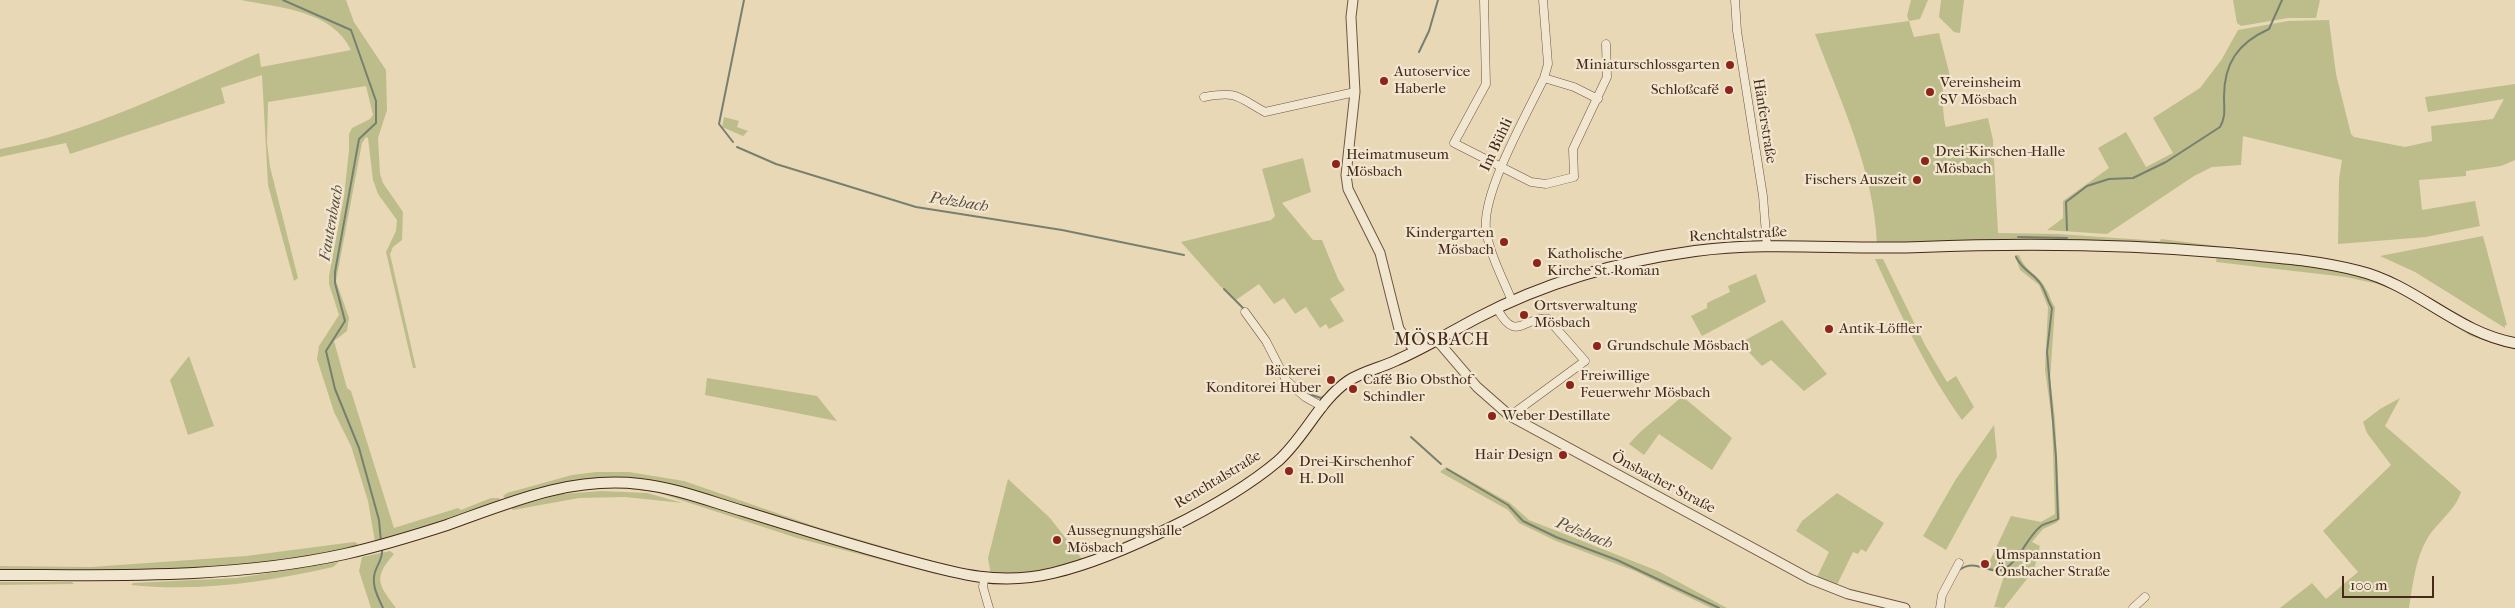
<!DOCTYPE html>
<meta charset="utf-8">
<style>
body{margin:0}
#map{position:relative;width:2515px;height:608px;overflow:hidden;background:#e9d8b6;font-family:"IM FELL French Canon",serif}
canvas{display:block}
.scale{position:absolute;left:2342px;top:576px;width:92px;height:22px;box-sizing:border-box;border:2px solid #462919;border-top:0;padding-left:6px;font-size:15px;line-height:18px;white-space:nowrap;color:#462919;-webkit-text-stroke:4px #f1e6d0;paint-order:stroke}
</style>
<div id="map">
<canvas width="2515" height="608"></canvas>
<div class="scale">100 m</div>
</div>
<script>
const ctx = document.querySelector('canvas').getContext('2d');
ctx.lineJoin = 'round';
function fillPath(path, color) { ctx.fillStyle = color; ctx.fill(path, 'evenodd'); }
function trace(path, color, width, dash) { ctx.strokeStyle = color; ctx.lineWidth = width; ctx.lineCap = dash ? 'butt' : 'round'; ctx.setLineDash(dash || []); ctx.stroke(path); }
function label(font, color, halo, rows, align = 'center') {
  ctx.font = font + ' "IM FELL French Canon",serif'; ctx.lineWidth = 4.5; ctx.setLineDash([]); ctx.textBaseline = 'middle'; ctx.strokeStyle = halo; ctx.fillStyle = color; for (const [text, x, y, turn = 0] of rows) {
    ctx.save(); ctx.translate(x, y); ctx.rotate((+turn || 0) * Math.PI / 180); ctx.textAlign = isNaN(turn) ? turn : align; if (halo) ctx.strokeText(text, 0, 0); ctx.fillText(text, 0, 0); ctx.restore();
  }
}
fillPath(new Path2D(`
 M241,0h105l8,22 32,48 1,40 -9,28 2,36 3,9 20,29 -1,28 -9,7 -3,7 26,114h-3l-27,-116 10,-21 1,-11 -19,-26 -5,-14 -5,-42 -2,-1 -4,6 -26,138 13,37 -2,13 -13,10 13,47 4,3 43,137 64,-20 3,2 30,-12h8l2,3 -66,24 -60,17 -7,-41 -17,-55 -17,-34 -17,-53 2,-13 20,-31 -10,-31v-8l15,-79 5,-47v-16l3,-6 18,-9 3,-4 -7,-29 -98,16 -1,41 3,24 28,111 -4,3 -26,-96 -6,-110 -41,13 4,15 -155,51 -4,-11 -66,14v-8c90,-17 175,-60 259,-96l2,14 90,-17c-19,-40 -71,-42 -110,-50z
 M1911,0h17l-8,19 -11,2 5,16 25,-4 11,43h-5c-4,7 -2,44 1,51l42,-9 5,22 5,93 60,1 102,7 1,-2 177,22 -1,3 -99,-13 -361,-7c-3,-73 -36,-142 -62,-210l94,-13 -2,-5z
 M1941,0h23l-4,33 -6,-1 -15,-15z
 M2233,0h87l-4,18h-28l-47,8 -4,-3z
 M2329,20l7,54 15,60 3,3 51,10 27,-6 -1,-15 62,-7 11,-20 -76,13 -3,-15 90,-13v76l-14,6 -35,5v5l-47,4 3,30 53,-9 5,25 -54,11 -88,7 1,-65 3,-19 -99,-24 -2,29 -29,2 -18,9 -87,58 -60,-4 16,-12v-17l46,-33 -11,-20 28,-16 20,35 27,-14 -20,-35 47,-30 22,-29 16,-29 50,-9z
 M724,117l15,4 -2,6 11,4 -5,5 -21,-9z
 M1303,158l8,34 -29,11 31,37h9l16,39 7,11 -15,9 14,22 -15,8 -3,-5 -6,4 -14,-21 -11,7 -11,-16 -10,6 -15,-20 -23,16 -16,-14 -39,-44 90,-22 4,-4 -13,-47z
 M2483,236l24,89h-2v3l-90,-56 -35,-16z
 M2015,255h4c7,18 20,19 27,34 4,6 4,11 9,18l-5,72 5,40 5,100 -4,4 -13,6 -11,13 8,4 -6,24 -30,38 -10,-1 11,-34 -19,-4 25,-53 30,6 14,-8 -3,-94 -7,-50 3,-63 -9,-22 -19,-15z
 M2217,255l112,14 41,9 145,69v3l-44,-14 -73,-44 -20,-8 -32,-7 -130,-15z
 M1875,259h8l42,86 22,37 9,-6 18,31 -12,13c-36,-50 -61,-105 -87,-161z
 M1756,274l10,28 -64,34 -11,-20 16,-8v-5l23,-11 -2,-6z
 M1782,320l45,54 -23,17 -33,-31 -9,6 -22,-23z
 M189,356l25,70 -26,9 -18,-55z
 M707,378l110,18 20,25 -132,-26z
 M1682,396l50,42 -20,32 -53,-36 -15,21 -15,-11c15,-18 36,-31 53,-48z
 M2400,398l-15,28 76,66c-6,19 -24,30 -34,47 -12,21 -14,45 -18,69h-129l32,-25 14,16 32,-27 -35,-41 68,-66 -24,-32 -4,-11 17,-13z
 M1994,425l3,32 -51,93 -23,-14 33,-57z
 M1446,467l64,36 19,17 129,51 69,37h-16l-76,-37 -79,-30 -37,-18 -11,-13 -68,-38z
 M596,472h33l55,9 136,47 119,35 -303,-82 -130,18 -3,-3 4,-3 65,-18z
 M1008,479l42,39 32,41 -44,13 -47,3 -3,-17z
 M628,487l35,4 273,81v2l-139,-36 -141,-46 -35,-4 -52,1z
 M602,491l45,2 36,10 -58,-6 -46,1 -66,12 -2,-2 50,-14z
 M1837,493l47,30 -18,29 -5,-3 -3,5 -5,-2 -17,35 -19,-10 12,-25 -33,-21 6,-10z
 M354,542l3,1 1,4 -79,15 -92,9 -187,1v-6l91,1 155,-11z
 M390,551l4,3c-21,24 -16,30 2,54h-25l-12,-37 3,-14z
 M339,562l-6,5c-66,15 -134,25 -202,18l2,-2 104,-5z
 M0,582h72l2,2 -74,1z`), '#bcbd8a');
trace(new Path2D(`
 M283,0l68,30 25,71v22l-17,16 -24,133v11l10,38 -19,30 9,38 24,59 20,72 2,22
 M1419,52l10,-21 9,-31
 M733,142l-14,-18 25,-124
 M737,147l39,17 140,43 146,23 122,25
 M2067,230l-1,-28 21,-16 22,-7 24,-1 33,-16 54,-35c6,-10 4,-18 4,-30 0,-34 14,-54 45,-68l13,-29
 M2018,237l49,1
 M1224,289l21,21
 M1263,331l6,9
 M1306,393l15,5 3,-2
 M1411,437l30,27
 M1447,469l61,36 15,16 33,16 61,23 102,48
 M382,549c1,9 -4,14 -7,23 -4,13 3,25 8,36
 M1959,570c18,-13 31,7 47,-2 15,-10 21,-31 35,-42 4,-3 12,-4 17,-7l-2,-62 -9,-105 5,-44c-5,-8 -6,-17 -12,-25 -8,-11 -17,-12 -24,-26`), '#778070', 2);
const minor = new Path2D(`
 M1484,0l2,84 -32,59 77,39 15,2 28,-7 -1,-28 34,-72 -1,-33
 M1735,0l2,31 26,165 4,51
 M1544,78l30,9 24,12
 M1204,97c34,-6 32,-1 61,15l90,-20
 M1512,301c-9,-22 -23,-48 -26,-72 -4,-37 41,-115 58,-151l4,-14 -5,-64
 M1497,308c19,37 28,7 51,11l37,42 -75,55
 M1245,312l21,29 20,39 19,17 18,10
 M984,579l-1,8 6,21
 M1940,608l2,-13 17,-32
 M2133,608l12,-11`);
const tertiary = new Path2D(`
 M1353,0l-2,17 4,75 -9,83 2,14 32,64 19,76 16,22
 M1436,339l41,48 33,29 300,163 38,15 57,14`);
const secondary = new Path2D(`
 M0,575c115,0 231,4 345,-21 35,-8 68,-18 102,-29 64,-23 124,-49 193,-41 36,4 69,17 103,27 51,16 102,32 153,46 55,15 100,30 157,16 66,-16 173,-68 225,-112 27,-24 41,-60 70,-80 15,-10 33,-13 49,-21 28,-12 55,-29 82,-43 67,-35 142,-56 216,-66 74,-10 151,-1 226,-4 103,-4 204,-3 306,6 44,4 90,7 132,18 57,14 98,62 156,72`);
trace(minor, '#6f5540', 9);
trace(tertiary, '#6f5540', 11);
trace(secondary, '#462919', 12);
trace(minor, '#f1e6d0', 8);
trace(tertiary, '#f1e6d0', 9);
trace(secondary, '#f1e6d0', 10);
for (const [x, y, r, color] of [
 [1730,65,5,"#8f2418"],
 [1384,81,5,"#8f2418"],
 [1729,90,5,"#8f2418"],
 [1930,92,5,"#8f2418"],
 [1925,161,5,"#8f2418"],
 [1336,164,5,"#8f2418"],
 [1917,180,5,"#8f2418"],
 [1504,242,5,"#8f2418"],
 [1537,263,5,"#8f2418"],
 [1524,315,5,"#8f2418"],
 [1829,329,5,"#8f2418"],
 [1597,346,5,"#8f2418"],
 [1331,380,5,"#8f2418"],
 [1570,385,5,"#8f2418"],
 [1353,389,5,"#8f2418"],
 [1492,416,5,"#8f2418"],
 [1563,455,5,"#8f2418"],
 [1289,471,5,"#8f2418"],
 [1057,540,5,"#8f2418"],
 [1985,564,5,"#8f2418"]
]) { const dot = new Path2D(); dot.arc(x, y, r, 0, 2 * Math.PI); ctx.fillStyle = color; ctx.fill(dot); trace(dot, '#f1e6d0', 2); }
label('15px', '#462919', '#f1e6d0', [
 ["Miniaturschlossgarten",1720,65,"right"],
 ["Autoservice",1394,72],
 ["Haberle",1394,89],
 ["Vereinsheim",1940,83],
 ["SV Mösbach",1940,100],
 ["Schloßcafé",1719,90,"right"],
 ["Drei-Kirschen-Halle",1935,152],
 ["Mösbach",1935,169],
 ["Heimatmuseum",1346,155],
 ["Mösbach",1346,172],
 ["Fischers Auszeit",1907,180,"right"],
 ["Kindergarten",1494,233,"right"],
 ["Mösbach",1494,250,"right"],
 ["Katholische",1547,254],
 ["Kirche St. Roman",1547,271],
 ["Ortsverwaltung",1534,306],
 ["Mösbach",1534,323],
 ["Antik-Löffler",1839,329],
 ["Grundschule Mösbach",1607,346],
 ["Bäckerei",1321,371,"right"],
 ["Konditorei Huber",1321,388,"right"],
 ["Freiwillige",1580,376],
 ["Feuerwehr Mösbach",1580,393],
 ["Café Bio Obsthof",1363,380],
 ["Schindler",1363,397],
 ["Weber Destillate",1502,416],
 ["Hair Design",1553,455,"right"],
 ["Drei-Kirschenhof",1299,462],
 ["H. Doll",1299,479],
 ["Aussegnungshalle",1067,531],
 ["Mösbach",1067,548],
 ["Umspannstation",1995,555],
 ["Önsbacher Straße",1995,572]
], 'left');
label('15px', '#462919', '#f1e6d0', [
 ["Hänferstraße",1764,121,81],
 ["Im Bühli",1497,145,-65],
 ["Renchtalstraße",1738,235,-3],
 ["Renchtalstraße",1218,480,-31],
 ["Önsbacher Straße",1663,483,28]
]);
label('italic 16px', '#5a4d3d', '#f1e6d0', [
 ["Pelzbach",959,203,9],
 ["Fautenbach",332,223,-80],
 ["Pelzbach",1584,534,22]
]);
ctx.letterSpacing = '1px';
label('18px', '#462919', '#f1e6d0', [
 ["MÖSBACH",1442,341]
]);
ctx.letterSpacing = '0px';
</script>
